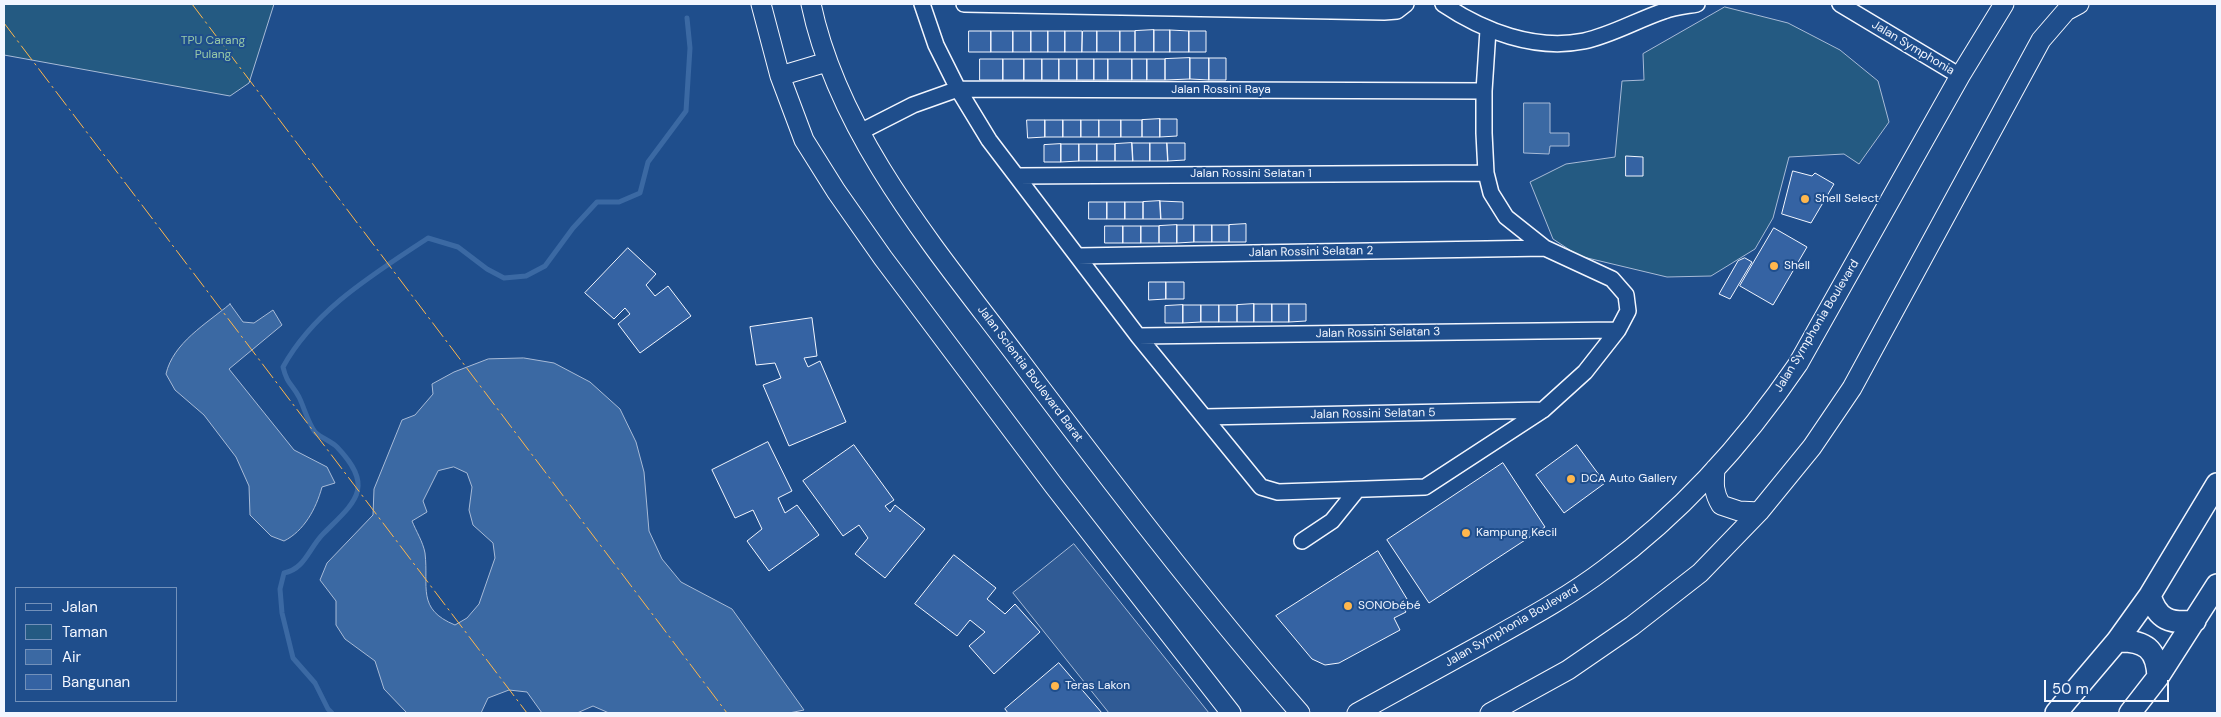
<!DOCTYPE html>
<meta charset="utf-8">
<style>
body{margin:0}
#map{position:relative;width:2221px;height:717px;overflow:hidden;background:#1f4e8c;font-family:"DM Sans",sans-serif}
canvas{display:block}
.frame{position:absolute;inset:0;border:5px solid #f2f6ff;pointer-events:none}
.legend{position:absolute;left:15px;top:587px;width:162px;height:115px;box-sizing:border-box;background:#1f4e8c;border:1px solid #7391ba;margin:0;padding:6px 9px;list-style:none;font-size:15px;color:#f2f6ff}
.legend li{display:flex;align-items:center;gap:10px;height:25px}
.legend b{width:25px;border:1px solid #7391ba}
.scale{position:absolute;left:2044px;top:680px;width:125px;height:22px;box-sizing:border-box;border:2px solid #f2f6ff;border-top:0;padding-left:6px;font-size:15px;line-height:18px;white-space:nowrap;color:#f2f6ff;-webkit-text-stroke:4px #1f4e8c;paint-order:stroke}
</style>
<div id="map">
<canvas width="2221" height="717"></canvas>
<div class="frame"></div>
<ul class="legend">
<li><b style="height:6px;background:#1f4e8c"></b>Jalan</li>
<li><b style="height:14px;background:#245a82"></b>Taman</li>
<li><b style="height:14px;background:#3b69a3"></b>Air</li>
<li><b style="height:14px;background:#3563a3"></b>Bangunan</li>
</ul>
<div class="scale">50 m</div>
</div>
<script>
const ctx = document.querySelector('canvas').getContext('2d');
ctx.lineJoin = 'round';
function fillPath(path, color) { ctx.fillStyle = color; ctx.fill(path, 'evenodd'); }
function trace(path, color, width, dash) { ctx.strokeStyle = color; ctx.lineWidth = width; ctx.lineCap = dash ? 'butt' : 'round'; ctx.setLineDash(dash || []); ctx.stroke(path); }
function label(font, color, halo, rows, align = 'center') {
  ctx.font = font + ' "DM Sans",sans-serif'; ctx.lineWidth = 4; ctx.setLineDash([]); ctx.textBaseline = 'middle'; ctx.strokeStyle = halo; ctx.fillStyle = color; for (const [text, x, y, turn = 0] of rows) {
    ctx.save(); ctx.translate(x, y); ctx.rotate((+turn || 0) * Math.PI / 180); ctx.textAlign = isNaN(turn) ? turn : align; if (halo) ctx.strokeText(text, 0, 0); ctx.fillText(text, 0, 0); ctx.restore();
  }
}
const green = new Path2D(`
 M4,4h270l-25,79 -19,13 -226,-41z
 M1725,7l63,16 52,27 38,31 11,41 -30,42 -15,-10 -55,3 -16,61 -18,31 -44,27 -44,1 -88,-21 -26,-17 -23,-57 36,-18 49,-7 7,-76 22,-1 -1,-26z`);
fillPath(green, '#245a82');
trace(green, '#a8bbd7', 1);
const parking = new Path2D(`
 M1074,544l135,169h-100l-96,-120z`);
fillPath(parking, '#305b95');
trace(parking, '#a8bbd7', 1);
const water = new Path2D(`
 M1524,103h26v30h19v13h-19l-1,8 -25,-1z
 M230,304l13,18 11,1 19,-13 9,15 -53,44 65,81 33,17 8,16 -13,4c-6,22 -18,44 -38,54l-13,-5 -21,-21 -1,-29 -13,-29 -32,-42 -29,-25 -9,-16c7,-31 40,-50 64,-70z
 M524,358l30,5 36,19 30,27 16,33 8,30 5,59 13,28 19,23 51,27 72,101 -15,3h-180l-16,-7 -16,7h-35l-15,-21 -18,-2 -21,8 -7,15h-74l-23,-24 -9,-28 -30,-22 -9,-14v-24l-16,-21 7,-17 46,-48 1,-26 28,-69 13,-5 18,-21 -1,-10 22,-12 34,-13zM454,467l13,6 5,14 -3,23 4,15 20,18 2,15 -16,46 -12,14 -12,7c-39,-16 -26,-38 -30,-72 -2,-11 -9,-22 -13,-32l15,-9 -4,-11 15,-30z`);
fillPath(water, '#3b69a3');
trace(water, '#a8bbd7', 1);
trace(new Path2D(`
 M332,713l-4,-4 -13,-26 -22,-25 -11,-45 -2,-24 4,-16c21,-4 25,-25 39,-39 32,-32 53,-46 14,-87 -6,-6 -16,-9 -22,-15 -7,-9 -11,-25 -16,-35 -7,-13 -12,-13 -16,-30 32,-58 91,-93 145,-129l30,9 29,22 17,9 22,-2 19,-10 28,-38 24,-26h22l21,-9 8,-31 38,-51 4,-63 -3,-30`), '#3b69a3', 5);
const building = new Path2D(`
 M1154,30h16v22h-16z
 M1154,30v22h-19v-21z
 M1170,30l19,1v21h-19z
 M969,31h22v21h-22z
 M991,31h22v21h-22z
 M1013,31h18v21h-18z
 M1031,31h17v21h-17z
 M1048,31h17v21h-17z
 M1065,31h17v21h-17z
 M1083,31h14v21h-15z
 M1097,31h23v21h-23z
 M1120,31h15v21h-15z
 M1189,31h17v21h-17z
 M1190,58h19v22l-19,-1z
 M1190,58v21l-25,1v-21z
 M1209,58h17v22h-17z
 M980,59h23v21h-23z
 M1003,59h21v21h-21z
 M1024,59h18v21h-18z
 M1042,59h17v21h-17z
 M1059,59h18v21h-18z
 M1077,59h17v21h-17z
 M1094,59h14v21h-14z
 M1108,59h24v21h-24z
 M1132,59h15v21h-15z
 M1147,59h18v21h-18z
 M1160,119h17v17l-17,1z
 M1160,119v18h-18v-17z
 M1027,120h18v17l-17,1z
 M1045,120h18v17h-18z
 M1063,120h18v17h-18z
 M1081,120h18v17h-18z
 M1099,120h22v17h-22z
 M1121,120h21v17h-21z
 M1132,143h18v18h-17z
 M1132,143l1,18h-18v-17z
 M1150,143h17l1,18h-18z
 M1167,143h18v17l-17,1z
 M1061,144h18v17l-18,1z
 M1061,144v18h-17v-17z
 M1079,144h18v17h-18z
 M1097,144h18v17h-18z
 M1626,156l17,1v19h-17z
 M1793,171l19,5 3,-3 19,11 -23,39 -29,-9z
 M1160,201l23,1v17h-22z
 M1160,201l1,18h-18v-17z
 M1089,202h18v17h-18z
 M1107,202h18v17h-18z
 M1125,202h18v17h-18z
 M1246,224v18h-17v-17z
 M1177,225h17v17l-17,1z
 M1177,225v18h-18v-17z
 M1194,225h18v17h-18z
 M1212,225h17v17h-17z
 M1105,226h18v17h-18z
 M1123,226h18v17h-18z
 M1141,226h18v17h-18z
 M1774,228l33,19 -34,58 -33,-19z
 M628,248l28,26 -10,11 9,11 13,-10 23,30 -51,37 -22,-29 12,-10 -5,-6 -11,11 -29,-26z
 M1745,258l7,4 -22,37 -11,-5 19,-33z
 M1149,282h17v17l-17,1z
 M1166,282h18v17h-18z
 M1254,304h18v18h-18z
 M1254,304v18h-17v-17z
 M1272,304h17v18h-17z
 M1289,304h17v17l-17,1z
 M1183,305h18v17l-18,1z
 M1183,305v18h-18v-17z
 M1201,305h18v17h-18z
 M1219,305h18v17h-18z
 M812,318l5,38 -13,2 4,9 12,-6 26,61 -57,24 -26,-61 18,-7 -6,-15 -19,2 -6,-38z
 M768,442l24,49 -14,7 7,15 12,-8 22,30 -50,36 -22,-30 15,-12 -9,-19 -18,8 -23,-48z
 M854,445l40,55 -9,6 5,6 5,-7 30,24 -40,49 -30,-24 13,-16 -9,-13 -16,11 -40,-55z
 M1577,445l28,38 -41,30 -28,-38z
 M1503,463l42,64 -116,76 -42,-63z
 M1378,551l29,48 2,5 -5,5 2,3 -12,6 6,12 -61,33 -14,2 -13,-6 -36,-43z
 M954,555l42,33 -9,11 18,15 10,-10 25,28 -46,42 -25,-28 16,-14 -15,-12 -13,16 -42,-32z
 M1059,663l43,50h-94l-3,-4z`);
fillPath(building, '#3563a3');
trace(building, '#f2f6ff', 1);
const minor = new Path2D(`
 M922,4l14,41 22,44 31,51 149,196 123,151 17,5 147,-5 118,-77 42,-38 33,-42 10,-19 -2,-16 -14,-16 -67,-31 -39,-31 -15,-24 -5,-20 -2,-40v-42l4,-61
 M964,4l420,8 13,-1 9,-7
 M1443,4c40,27 92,47 141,37 28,-6 53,-21 80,-30 10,-4 22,-5 33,-7
 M1840,4l120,72
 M860,132l53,-27 45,-16 526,2
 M1017,176l469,-3
 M1078,256l467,-8
 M1138,336l480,-6
 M1204,417l339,-7
 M1302,541l30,-20 25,-31`);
const tertiary = new Path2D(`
 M761,4l19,72 24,64 32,51 47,67 171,228 177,227
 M811,4c28,133 127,248 207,354 91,121 183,241 282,355
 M780,76l47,-14
 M1715,469c-1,14 -2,23 6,36l18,6 20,1
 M1357,713c43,-24 86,-47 129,-71 41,-23 82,-45 119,-73 76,-56 140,-127 193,-205l162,-288 44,-72
 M1490,713l78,-43 64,-44 68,-53 59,-61 53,-65 40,-59 189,-348 25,-29 13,-7`);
const secondary = new Path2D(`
 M2150,595c7,25 21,29 45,26
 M2117,641c28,-1 40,8 41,36
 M2056,713l61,-72 33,-46 67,-111
 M2130,713l28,-36 59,-92`);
trace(minor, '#f2f6ff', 18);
trace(tertiary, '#f2f6ff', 21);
trace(secondary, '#f2f6ff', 24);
trace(minor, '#1f4e8c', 15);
trace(tertiary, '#1f4e8c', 19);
trace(secondary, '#1f4e8c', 21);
trace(new Path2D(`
 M192,4l535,709
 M4,23l523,690`), '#ffb74d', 1, [18, 4, 2.5, 4]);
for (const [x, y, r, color] of [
 [1805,199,5,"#ffb74d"],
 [1774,266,5,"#ffb74d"],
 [1571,479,5,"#ffb74d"],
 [1466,533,5,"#ffb74d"],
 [1348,606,5,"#ffb74d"],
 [1055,686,5,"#ffb74d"]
]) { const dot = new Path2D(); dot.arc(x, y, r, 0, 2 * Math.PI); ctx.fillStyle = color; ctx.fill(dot); trace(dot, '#1f4e8c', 2); }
label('12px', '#97c8a6', '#1f4e8c', [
 ["TPU Carang",213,41],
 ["Pulang",213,55]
]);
label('12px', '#f2f6ff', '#1f4e8c', [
 ["Jalan Symphonia",1913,48,31],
 ["Jalan Rossini Raya",1221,90],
 ["Jalan Rossini Selatan 1",1251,174],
 ["Jalan Rossini Selatan 2",1311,252,-1],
 ["Jalan Symphonia Boulevard",1817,326,-59],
 ["Jalan Rossini Selatan 3",1378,333,-1],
 ["Jalan Scientia Boulevard Barat",1030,374,53],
 ["Jalan Rossini Selatan 5",1373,414,-1],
 ["Jalan Symphonia Boulevard",1512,626,-30]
]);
label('12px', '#f2f6ff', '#1f4e8c', [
 ["Shell Select",1815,199],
 ["Shell",1784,266],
 ["DCA Auto Gallery",1581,479],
 ["Kampung Kecil",1476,533],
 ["SONObébé",1358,606],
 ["Teras Lakon",1065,686]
], 'left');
</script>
